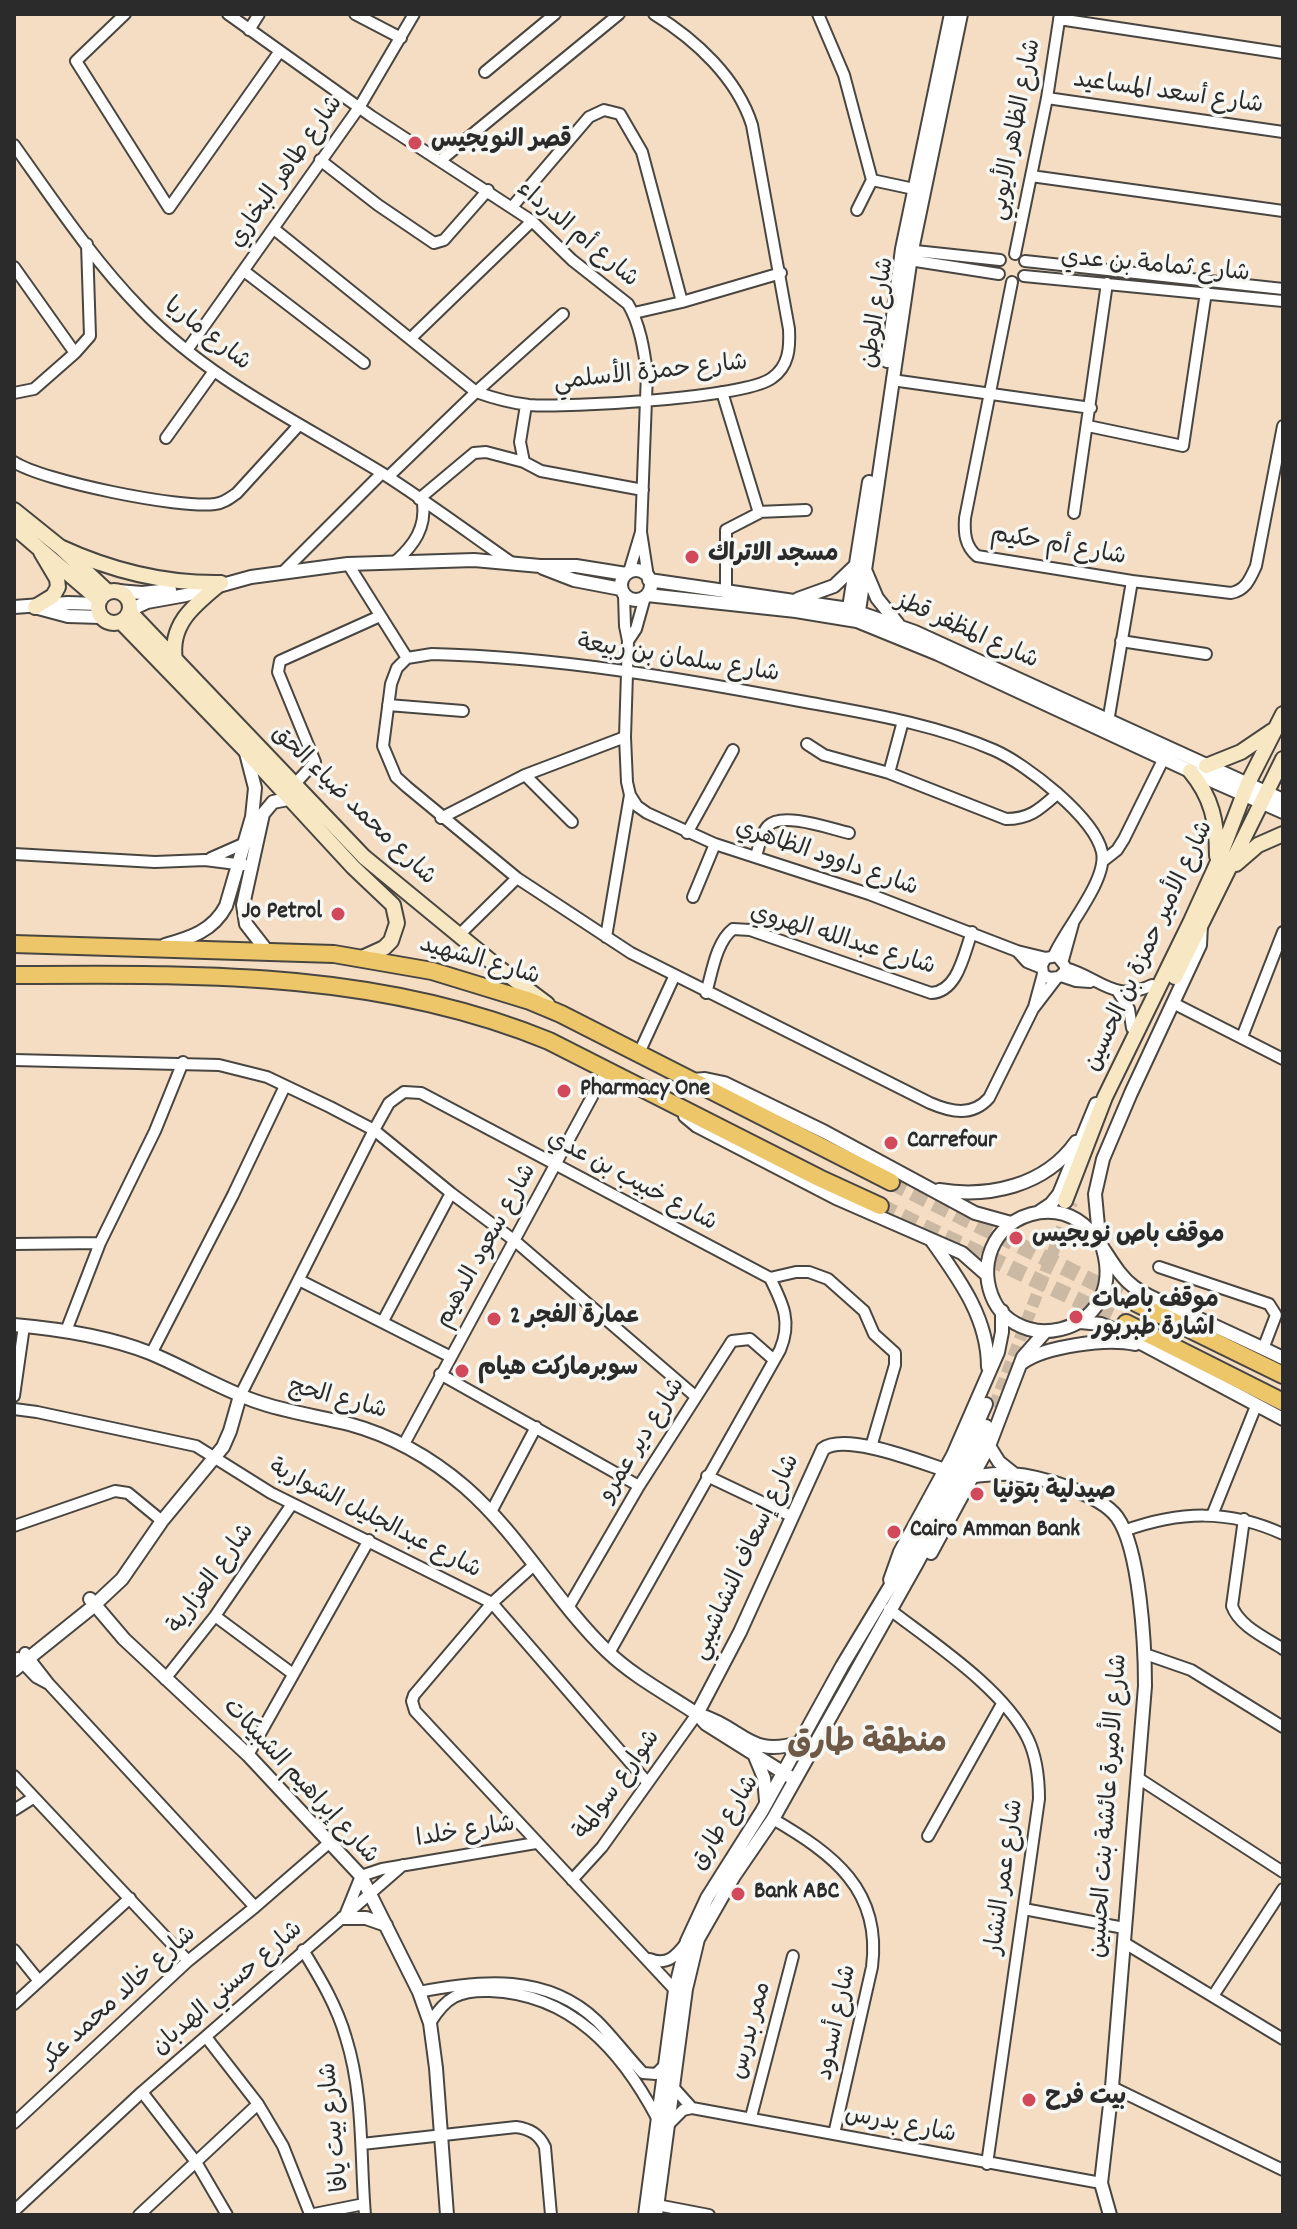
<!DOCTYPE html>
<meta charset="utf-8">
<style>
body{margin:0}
#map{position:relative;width:1297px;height:2229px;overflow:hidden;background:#f4ddc2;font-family:Dekko,sans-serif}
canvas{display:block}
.frame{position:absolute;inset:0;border:16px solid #2b2b2b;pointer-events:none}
</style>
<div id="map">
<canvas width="1297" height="2229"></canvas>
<div class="frame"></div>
</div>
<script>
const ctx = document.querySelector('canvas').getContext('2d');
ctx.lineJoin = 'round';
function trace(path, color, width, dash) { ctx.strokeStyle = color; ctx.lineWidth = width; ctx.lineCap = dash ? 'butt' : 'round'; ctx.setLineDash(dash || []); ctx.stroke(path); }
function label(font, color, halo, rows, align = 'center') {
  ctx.font = font + ' Dekko,"Playpen Sans Arabic",sans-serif'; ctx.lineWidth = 7; ctx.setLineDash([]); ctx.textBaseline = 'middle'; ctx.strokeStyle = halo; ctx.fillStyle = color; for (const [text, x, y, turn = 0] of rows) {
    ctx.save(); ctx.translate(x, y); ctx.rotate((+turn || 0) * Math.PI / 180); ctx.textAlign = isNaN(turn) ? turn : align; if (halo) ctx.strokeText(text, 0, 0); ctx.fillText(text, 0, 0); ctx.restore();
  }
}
trace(new Path2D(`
 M994,1407l78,-205`), '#ccb9a4', 12, [12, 6]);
trace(new Path2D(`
 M891,1182l245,121
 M880,1206l246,117`), '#ccb9a4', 16, [16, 8]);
const minor = new Path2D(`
 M125,14l-49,47 93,147 111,-157
 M228,14l143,102 161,105 40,39 56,44c12,20 16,46 19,69l-6,159 7,45
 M355,14l46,24
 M818,14l26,61 28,105 -15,30
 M1059,19l224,34
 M249,30l10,-16
 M485,72l70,-58
 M1047,98l236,34
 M14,145c40,56 79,115 127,164 68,71 158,113 241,164 44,28 87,60 130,90
 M320,160l58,45 56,38 10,-3 44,-50
 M441,160l178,-146
 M1031,176l252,35
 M872,180l42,9
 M512,207l77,-90 15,-7 16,4 22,38 40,150
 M274,229l202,163c17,6 34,11 53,13 38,3 217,-7 243,-27 17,-12 18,-30 17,-49l-37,-204c-15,-47 -56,-85 -98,-111
 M906,250l94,10
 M1015,254l32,-156 13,-84
 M903,259l96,15
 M1025,261l258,28
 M14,267l61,86 -41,36 -20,4
 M244,271l120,92
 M1024,276l259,25
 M1012,282l-47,236c-1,15 0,28 12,38l155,25 99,12c15,-3 19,-14 25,-27l27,-140
 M634,313l48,-11 99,-29
 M411,338l121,-117
 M187,350l173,-244 54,-92
 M75,353l15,-17 -3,-92
 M892,380l199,28
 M722,392l37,121 -33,17v63
 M526,405l-6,37 4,20 17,9 102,19
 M1088,426l95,20 23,-154
 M166,438l48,-67
 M14,462c29,19 166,47 201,42 9,-1 15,-6 22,-11l62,-68
 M388,477l88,-85 87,-78
 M419,499l55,-46 12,-1 38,10
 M758,512l48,-2
 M1074,513l33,-230
 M396,561c18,-16 30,-33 27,-58
 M348,564l59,94
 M284,571l98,-98
 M629,572l12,-40
 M624,595l1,31 3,15 -3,96 2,45 3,13 7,11 10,7 68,31 154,50 148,57 29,7 11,-2 8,10v5l-6,6 -10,1 -6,-4 -1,-9 4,-7
 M628,641l8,-12 9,-32
 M1121,641l85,13
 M388,705l75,6
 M1108,722l24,-141
 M807,744l17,11 65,18 117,46c24,0 34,-10 51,-25
 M889,773l14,-52
 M525,775l47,47
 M294,785l21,-23 -37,-90 2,-11 100,-45
 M441,818l84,-43 100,-38
 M687,833l46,-83
 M14,854l141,8 50,-2 47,6
 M756,856c3,-9 5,-23 12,-30 14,-15 63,3 81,7
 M211,858l34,-15
 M1103,861l14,-11 7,-11 40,-81
 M693,897l22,-53
 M458,936l59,-58
 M606,937l24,-142
 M1017,951l10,11 15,6
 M1054,955c11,-26 54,-75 48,-103 -8,-35 -76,-88 -108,-102 -62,-27 -129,-37 -194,-49 -122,-23 -244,-44 -368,-47l-25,4 -10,10 -6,16 -8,62 13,31 11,10 110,91 114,75 299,150c21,9 42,14 59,-5l44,-89 23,-30
 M1063,960l10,-36
 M1065,968c33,8 49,36 87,17
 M1061,976l15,5 14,1
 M1118,992l11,17 3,19
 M706,993c6,-20 10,-51 27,-64l17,1 181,63c27,-1 33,-40 41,-61
 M1173,1003l110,56
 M1034,1007l9,-33
 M1242,1037l41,-105
 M639,1053l35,-76
 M14,1060l205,5 48,12 63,30 44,23 77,63 64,48 180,155
 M14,1244l86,-1
 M1159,1267l110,37 7,11 -13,34
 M770,1278l26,-6h13l19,7 36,32 10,23 21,19v12l-24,82
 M299,1280l150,76
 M383,1321l68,-128
 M66,1331l34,-88 55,-112 28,-69
 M151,1354l82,-159 52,-109
 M440,1374l199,112
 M14,1396l10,-70
 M240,1396l134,-266 15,-27 15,-11 17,1 349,185c13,26 22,44 10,72l-171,303
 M14,1409l23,3 159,34 75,47 221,110 155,179
 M404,1444l203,-375
 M707,1476l84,40
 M491,1512l45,-85
 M1213,1513l43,-107
 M1244,1519l-12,87c7,20 34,32 51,43
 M14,1526l101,-35 13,2 34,28
 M1124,1531c55,-20 105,-22 159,3
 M534,1565l-42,38 -78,92 -2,6 3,10 260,279
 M568,1608l71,-122 93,-145 18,-2 24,21
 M889,1609c44,34 115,80 139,130 9,19 11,39 11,60l-52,365
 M215,1616l78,58
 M25,1653l24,31 206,223
 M1145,1654l46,16 92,57
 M18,1658l18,19 13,7
 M165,1679l50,-63 77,-112
 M248,1755l121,-215
 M14,1776l174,185
 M1138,1778l145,94
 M14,1810l19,-12
 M773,1819c60,35 109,71 99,148l-38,167
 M928,1836l74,-132
 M572,1880l30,-33 95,-133
 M1024,1909l100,19
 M346,1913l15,-37 21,-7 154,-26
 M1123,1942l160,97
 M14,1950l25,31
 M303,1950c17,28 34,56 43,88 18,57 14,118 19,177
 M650,1959c17,7 26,-3 36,-16
 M419,1992c61,-12 128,-19 178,29 16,16 30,35 46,52l13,1 8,-8
 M1213,1996l70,-107
 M14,2004l116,-106
 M430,2023c16,-26 29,-33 60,-32 81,3 131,59 167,127
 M206,2037l52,67 25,42 27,68
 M1112,2087l171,83
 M674,2088l18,20
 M142,2092l54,70 31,53
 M751,2117l42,-161
 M14,2123l174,-162 67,-54 75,-65
 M670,2123l13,-13 9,-2 409,75
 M362,2144l154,-17c14,2 23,7 29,20l6,68
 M657,2205l52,10
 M14,2211l128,-119 261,-227
 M139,2215l119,-111
 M309,2215l55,-11`);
const tertiary = new Path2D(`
 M887,361l15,-112 49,-235
 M543,568l31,12 47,9
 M621 585a15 15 0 1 1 30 0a15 15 0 1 1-30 0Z
 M866,572l11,26 21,26
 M649,580l200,29 66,23 368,168
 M118,591l24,2 28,-3
 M647,595l149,16 61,10 81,33 252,117 93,41
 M798,599l36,-13 23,-22
 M14,607l54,-4 30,1
 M38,608l30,8 33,1
 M130,610l17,-8 39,-7 65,-18 97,-13 126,-4 66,6h36l50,8
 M848,614l21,-132
 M858,618l54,-368 49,-236
 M165,945c25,-7 48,-14 61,-39l26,-89 3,-29 -9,-35
 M267,951l-21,-27 -3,-19 20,-91 10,-12 15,-3
 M693,1080l12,-1 19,4 101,49 150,81 36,10
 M685,1116l12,10 139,72 126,55 25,22
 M939,1190c50,8 106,-4 137,-48
 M1039,1212l12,-8 8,-10 37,-90
 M1099,1237l-4,-43 8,-35 28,-66 69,-148 1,-20
 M932,1241c27,38 56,77 56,126
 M1103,1249c26,89 -101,114 -115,33 -3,-18 2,-37 15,-51 15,-16 39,-23 61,-17 36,11 42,52 70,73 15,11 33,17 50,25 33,15 66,30 99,46
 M1080,1322l21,2 19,8 163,87
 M14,1325c46,4 93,11 136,28 36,15 69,35 105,48 31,11 62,15 94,23 44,12 81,33 116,63 55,48 90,114 143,165 25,24 59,42 89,62l9,10 89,56
 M1022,1363c23,-17 85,-25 113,-19
 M989,1446l10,16 15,12
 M975,1476c12,-1 24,-3 36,-2 29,2 89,20 106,43 23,32 28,128 28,169l-33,401 -11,96 9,32
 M931,1553l58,-107 34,-89 22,-25
 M890,1580l10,-28 53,-97 45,-103 4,-20v-21
 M90,1599l34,40 124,116 113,121 58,116 11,31 6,45 11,147
 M14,1670l76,-61 32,-30 40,-58 61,-74 7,-16 10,-35
 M697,1714l43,-82 83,-183c22,-17 97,13 122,21
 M700,1715c45,14 49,44 101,27
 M754,1754l10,24 2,23
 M343,1918h23l20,7
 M645,2215l30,-225 12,-49 20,-43 55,-87 80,-145 90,-149 30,-59 24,-54
 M656,2215l30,-226 12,-50 36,-63 39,-57 144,-256 45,-84 24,-53`);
const secondary = new Path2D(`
 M14,510l46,37 48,45
 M14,527l85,73
 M60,547c52,24 104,37 161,36
 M98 607a16 16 0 1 1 32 0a16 16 0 1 1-32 0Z
 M35,607l18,-11 5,-9 -1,-8 -16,-27
 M130,612l234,245 135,111 48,36
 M121,622l124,128 108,117 40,38 4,18 -6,18 -7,7 -22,10
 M175,660c-6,-37 21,-56 46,-77
 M1206,766l35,-14 31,-21
 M1190,771c22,26 27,51 27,85
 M1236,864l22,-19 25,-11
 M1175,977l108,-218
 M1065,1201l40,-104 86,-176 26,-57 31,-81 35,-69`);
const trunk = new Path2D(`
 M14,944l320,10 98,17 98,30 31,13 330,168
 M14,975c182,-1 363,-5 535,66l270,137 61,28
 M1136,1303l147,72
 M1126,1323l157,79`);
trace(minor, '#494642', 14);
trace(tertiary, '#494642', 16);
trace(secondary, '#494642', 18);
trace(trunk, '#494642', 20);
trace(minor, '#fff', 10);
trace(tertiary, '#fff', 12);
trace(secondary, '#f7e8c3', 14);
trace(trunk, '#ecc669', 16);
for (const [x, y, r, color] of [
 [415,143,8,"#d1495b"],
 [692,557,8,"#d1495b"],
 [338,914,8,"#d1495b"],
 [564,1091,8,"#d1495b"],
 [891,1143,8,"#d1495b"],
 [1016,1238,8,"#d1495b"],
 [1076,1317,8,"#d1495b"],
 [494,1319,8,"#d1495b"],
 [462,1371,8,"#d1495b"],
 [977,1494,8,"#d1495b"],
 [894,1532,8,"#d1495b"],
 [738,1894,8,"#d1495b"],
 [1029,2100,8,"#d1495b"]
]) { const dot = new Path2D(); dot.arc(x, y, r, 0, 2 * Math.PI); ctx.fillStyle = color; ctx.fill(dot); trace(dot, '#f6f6f2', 3); }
label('24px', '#2b2b2b', '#f6f6f2', [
 ["شارع أسعد المساعيد",1168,95,8],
 ["شارع الظاهر الأيوبي",1018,130,-79],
 ["شارع طاهر البخاري",288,173,-55],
 ["شارع أم الدرداء",576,236,40],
 ["شارع ثمامة بن عدي",1155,268,5],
 ["شارع الوطن",880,313,-81],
 ["شارع ماريا",206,336,38],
 ["شارع حمزة الأسلمي",651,375,-6],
 ["شارع أم حكيم",1058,548,10],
 ["شارع المظفر قطز",966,633,24],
 ["شارع سلمان بن ربيعة",678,661,9],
 ["شارع محمد ضياء الحق",352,807,44],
 ["شارع داوود الظاهري",826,860,19],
 ["شارع عبدالله الهروي",842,942,17],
 ["شارع الأمير حمزة بن الحسين",1151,947,-65],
 ["شارع الشهيد",479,963,16],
 ["شارع خبيب بن عدي",631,1183,28],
 ["شارع سعود الدهيم",488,1247,-61],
 ["شارع الحج",337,1401,15],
 ["شارع دير عمرو",644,1441,-58],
 ["شارع عبدالجليل الشواربة",374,1521,27],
 ["شارع إسعاف النشاشيبي",748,1558,-65],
 ["شارع العزارية",213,1580,-54],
 ["شارع إبراهيم الشبيكات",299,1783,47],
 ["شوارع سوالمة",619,1786,-54],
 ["شارع الأميرة عائشة بنت الحسين",1111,1806,-86],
 ["شارع طارق",727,1824,-58],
 ["شارع خلدا",466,1834,-9],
 ["شارع عمر النشار",1007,1877,-82],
 ["شارع حسني الهدبان",229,1990,-41],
 ["شارع خالد محمد عكر",120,1999,-42],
 ["شارع أسدود",839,2023,-78],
 ["ممر بدرس",753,2031,-75],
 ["شارع بيت يافا",337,2127,-96],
 ["شارع بدرس",900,2127,11]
]);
label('bold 24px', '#2b2b2b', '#f6f6f2', [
 ["قصر النويجيس",431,143],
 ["مسجد الاتراك",708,557],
 ["Jo Petrol",322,914,"right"],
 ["Pharmacy One",580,1091],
 ["Carrefour",907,1143],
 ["موقف باص نويجيس",1032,1238],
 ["موقف باصات",1092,1303],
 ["اشارة طبربور",1092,1331],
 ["عمارة الفجر 2",510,1319],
 ["سوبرماركت هيام",478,1371],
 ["صيدلية بتونيا",993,1494],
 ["Cairo Amman Bank",910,1532],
 ["Bank ABC",754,1894],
 ["بيت فرح",1045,2100]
], 'left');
label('bold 32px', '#6e5947', '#f6f6f2', [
 ["منطقة طارق",867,1747]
]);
</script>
